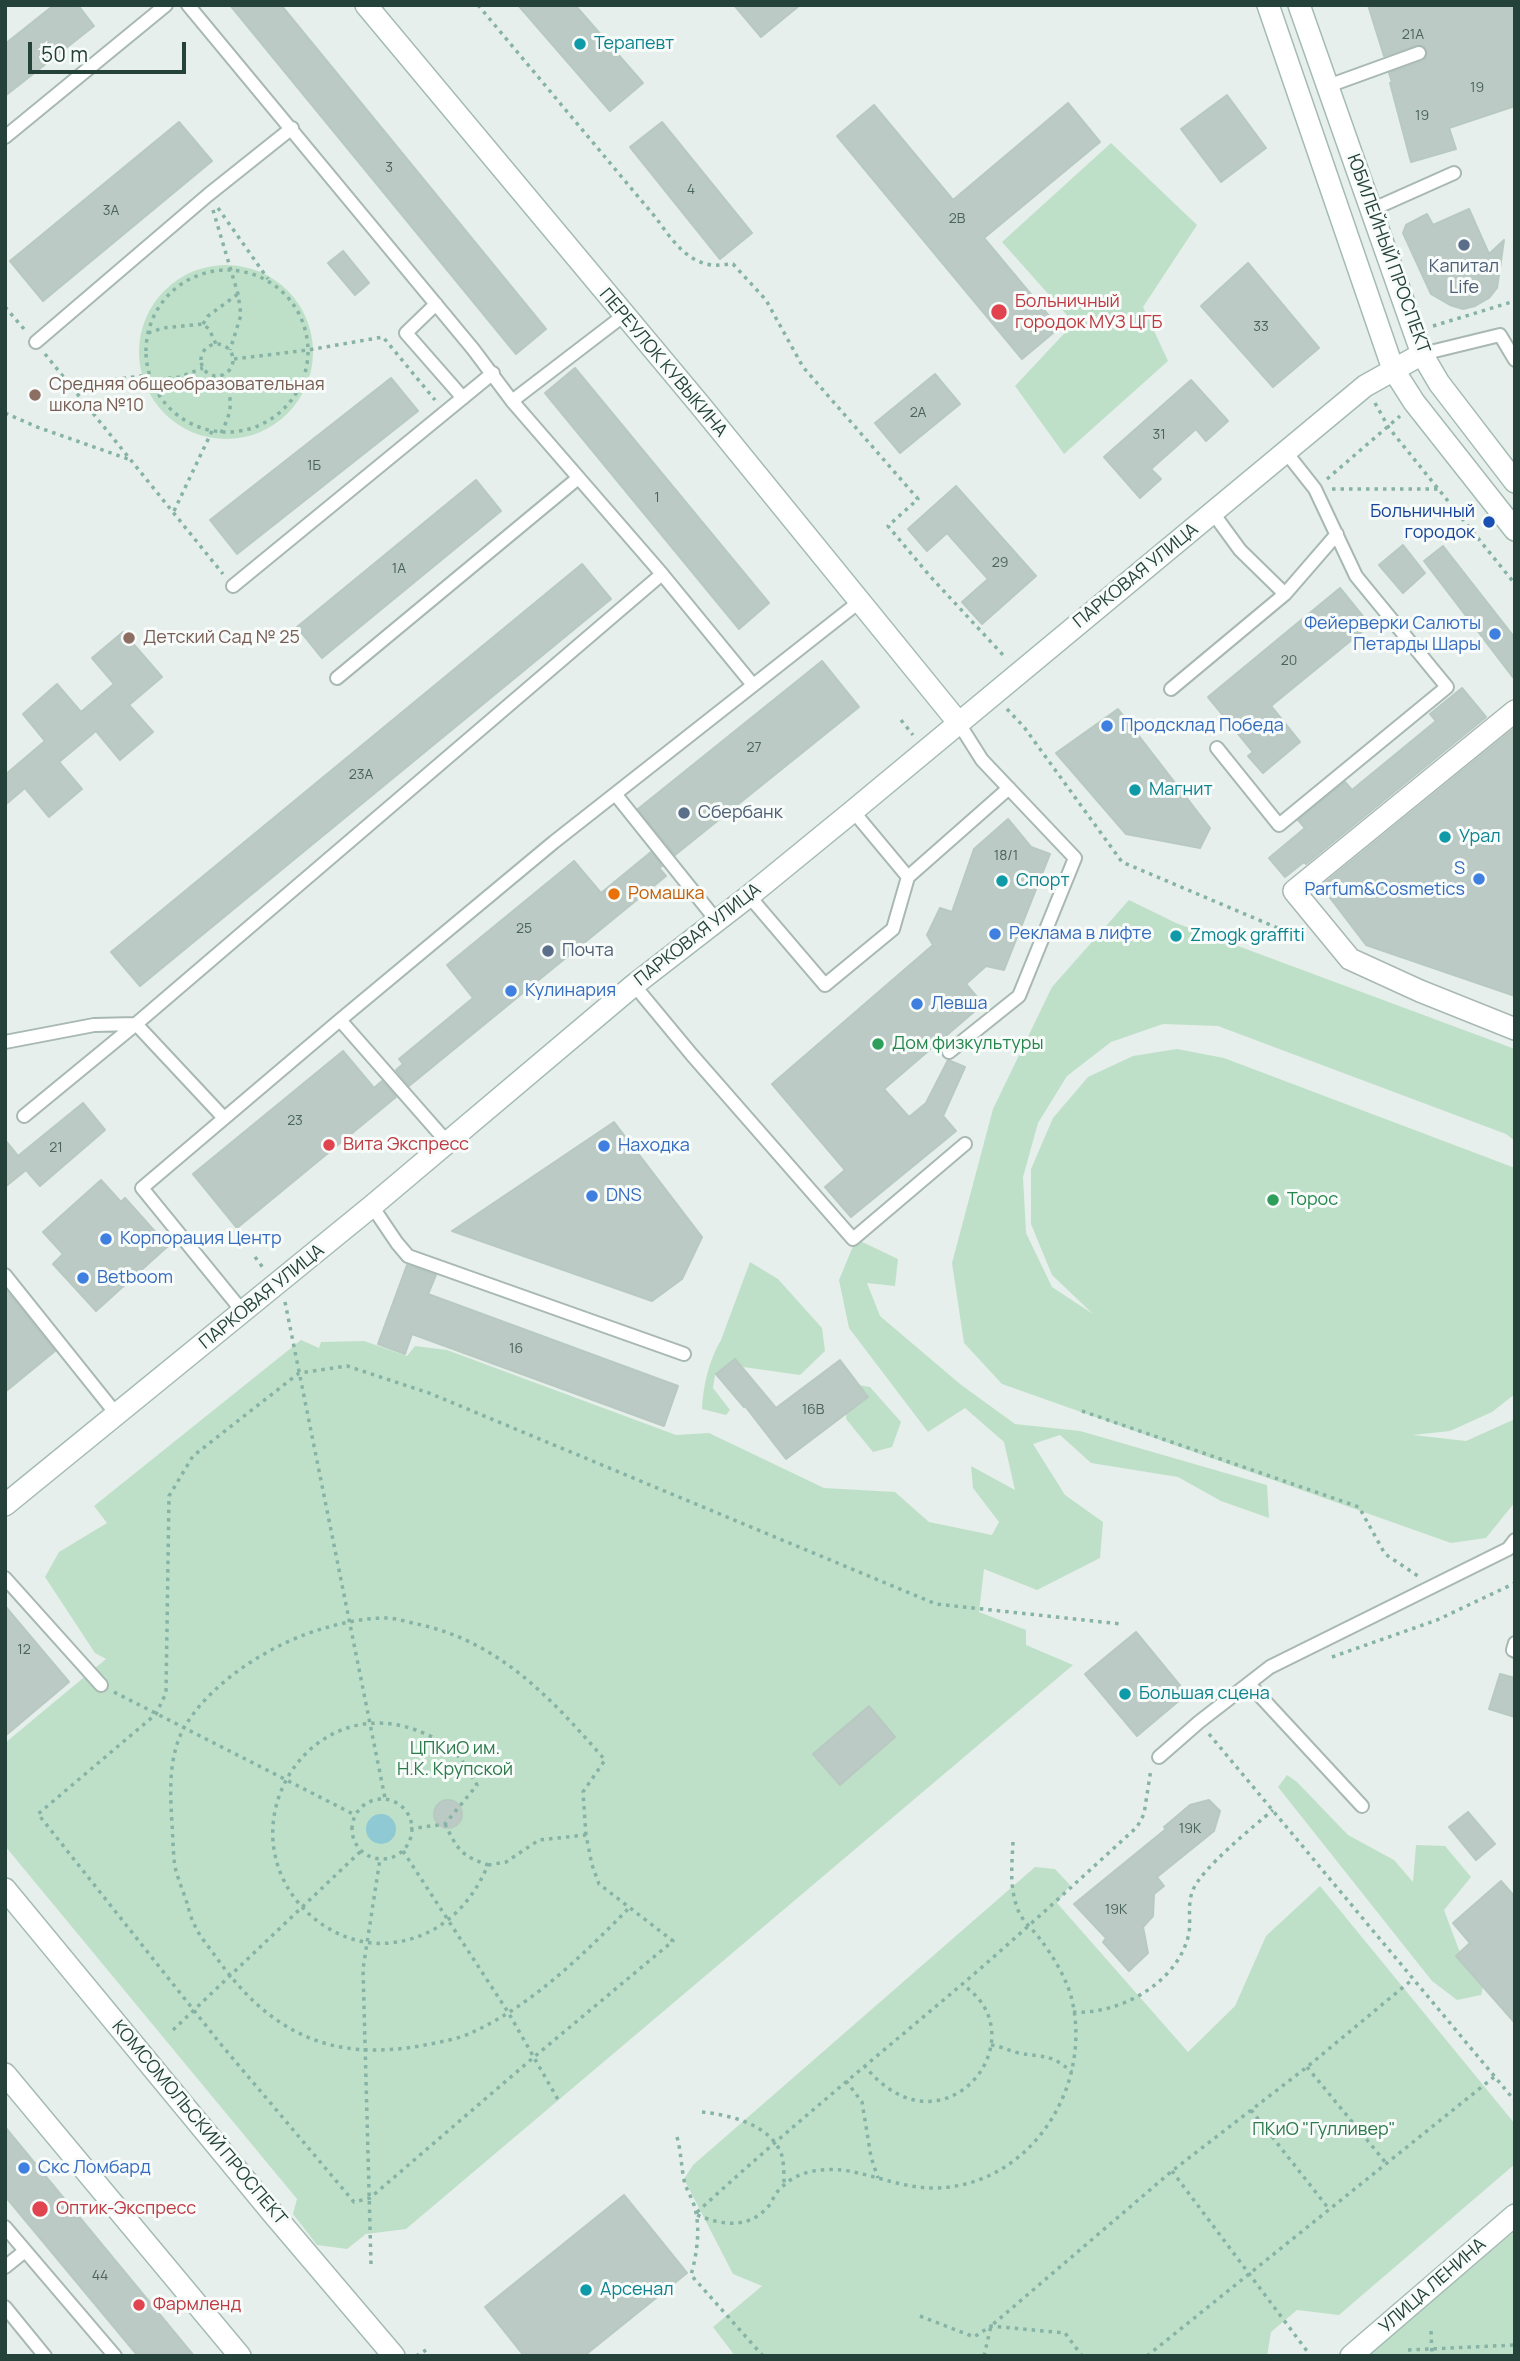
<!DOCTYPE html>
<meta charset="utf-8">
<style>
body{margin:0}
#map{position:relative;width:1520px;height:2361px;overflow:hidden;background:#e6efeb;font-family:Manrope,sans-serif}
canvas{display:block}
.frame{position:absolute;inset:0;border:7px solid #24423a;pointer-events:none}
.scale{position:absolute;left:28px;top:42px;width:158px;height:32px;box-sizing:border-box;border:4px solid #24423a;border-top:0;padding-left:9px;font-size:21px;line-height:24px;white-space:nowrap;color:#24423a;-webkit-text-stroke:5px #f7fbf9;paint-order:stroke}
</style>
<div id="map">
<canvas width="1520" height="2361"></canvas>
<div class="frame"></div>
<div class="scale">50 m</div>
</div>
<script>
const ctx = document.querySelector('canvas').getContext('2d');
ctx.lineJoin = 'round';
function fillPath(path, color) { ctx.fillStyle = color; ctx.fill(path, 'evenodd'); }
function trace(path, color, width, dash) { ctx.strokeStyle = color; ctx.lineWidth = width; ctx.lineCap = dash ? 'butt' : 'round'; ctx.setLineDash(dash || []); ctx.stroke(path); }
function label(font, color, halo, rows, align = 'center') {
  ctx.font = font + ' Manrope,sans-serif'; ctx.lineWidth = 6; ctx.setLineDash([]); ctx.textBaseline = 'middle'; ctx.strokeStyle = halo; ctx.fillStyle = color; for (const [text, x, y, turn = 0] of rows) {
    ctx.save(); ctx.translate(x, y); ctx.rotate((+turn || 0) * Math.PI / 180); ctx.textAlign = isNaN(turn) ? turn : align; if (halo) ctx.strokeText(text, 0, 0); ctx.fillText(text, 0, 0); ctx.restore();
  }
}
fillPath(new Path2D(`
 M1111,143l86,82 -54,82 25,54 -104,93 -49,-68 59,-63 -72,-81z
 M139 352a87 87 0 1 1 174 0a87 87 0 1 1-174 0Z
 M1129,900l47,23 339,126v92l-9,-7 -288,-108 -55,-2 -52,18 -44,34 -29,47 -15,54 3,56 26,54 41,27 -41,-39 -21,-51v-55l22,-51 35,-41 45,-21 44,-7 47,9 291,110v226l-23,18 -42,19 -37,4 53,6 49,-22v83l-29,36 -35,5 -449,-159 -38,-41 -12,-80 41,-154 59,-122z
 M856,1239l42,20 -3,27 -28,-3 13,33 80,68 55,40 65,7 187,54 2,33 -48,-17 -43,-24 -87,-14 -31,-28 -27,9 32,51 38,27 -3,36 -63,32 -53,-21 -5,43 47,18v15l47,20 -667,564 -40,5 -19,15 -30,-4 -24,-31 4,-15 -292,-353v-103l101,-84 -11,-6 -50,-76 14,-25 48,-29 -13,-17 207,-166 18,8 2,-6 43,-1 43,15 8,-10 32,4 229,85 33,-2 115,55 71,4 34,30 63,13 7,-13 -26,-34 -2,-22 44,24 -11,-48 -39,-34 -37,24 -79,-104 -10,-48z
 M750,1262l28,17 44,49 3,23 -25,24 -71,-10 -14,10 -2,13 17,22 -4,5 -24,-6c1,-23 7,-49 19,-69z
 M847,1383l23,4 31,35 -9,25 -19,5 -27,-33z
 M1287,1775l10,7 51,53 46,25 19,22 3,-37 29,1 26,31 -27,33 15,40 26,29 -4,16 -24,5 -25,-19 -154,-194z
 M1035,1867l20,2 15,16 -13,18 131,149 47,-46 31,-70 54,-50 195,238v40l-176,151 -42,-5 -26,22 -4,24h-532l-22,-29 49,-41 -29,-12 -49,-95 9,-14z
 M1515,2231v125h-147z`), '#bfe0c8');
fillPath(new Path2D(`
 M366 1829a15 15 0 1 1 30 0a15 15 0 1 1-30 0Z`), '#8ec9d4');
const building = new Path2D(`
 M54,5h24l16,21 -89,70v-52z
 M230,5h51l265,324 -30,25z
 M518,5h57l68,78 -33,28z
 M734,5h66l-39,32z
 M1368,5h147v101l-66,22 7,21 -45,13 -21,-79 2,-1 -3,-9 34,-12 4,-6v-4l-3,-5 -7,-1 -33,11z
 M1227,95l39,53 -45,34 -40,-53z
 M1068,103l32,39 -116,96 75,90 -37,31 -185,-223 37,-31 79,95z
 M179,122l33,39 -169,140 -33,-40z
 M662,122l90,111 -32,26 -90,-112z
 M1469,209l20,45 15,-14 -7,48 -8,10 -14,8 -12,3 -13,-4 -19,-11 -28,-61 3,-8 21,-11 6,11z
 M343,251l26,32 -14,12 -27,-32z
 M1248,263l71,85 -46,39 -72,-81z
 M575,368l194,235 -30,26 -194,-236z
 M935,374l25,30 -60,49 -25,-30z
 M391,378l27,33 -181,143 -27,-34z
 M1191,380l37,41 -22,20 -10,-12 -45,40 10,10 -21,19 -36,-41z
 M476,480l25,31 -179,147 -25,-31z
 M956,486l80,90 -54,48 -20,-22 26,-23 -41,-46 -20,18 -19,-22z
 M1403,545l22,28 -22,20 -24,-28z
 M1443,546l72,92v42l-91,-119z
 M582,564l29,35 -471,387 -29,-34z
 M1340,588l30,37 -99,81 29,36 -37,31 -15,-17 5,-4 -45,-55z
 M123,632l39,45 -33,28 24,27 -33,28 -24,-29 -37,31 23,27 -33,28 -24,-29 -20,17v-30l40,-34 -22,-27 34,-30 24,28 33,-28 -22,-26z
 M822,661l37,46 -184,148 -37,-46z
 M1462,688l24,29 -180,147 -2,-2 -19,15 -16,-19 36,-30 -7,-8 47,-38 7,8 84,-69 -6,-7z
 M1118,709l92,119 -10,20 -74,-14 -70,-81z
 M1515,728v268l-149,-51 -45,-59z
 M1008,819l23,28 19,7 -46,116 -18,-4 -20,18 17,20 -99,85 25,28 17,-14 22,-43 17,7 -22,49 13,15 -105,86 -26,-30 20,-17 -73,-86 161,-139 -6,-10 13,-27 12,4 22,-63z
 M651,852l11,14 -3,2 7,8 -257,210 -13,-16 7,-6 -4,-5 74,-61 -26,-33 127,-104 27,32z
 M343,1051l31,37 8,-7 14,16 -159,131 -44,-54z
 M83,1103l22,27 -65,56 -14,-16 -21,17v-47l13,16z
 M614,1122l88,115 -20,42 -30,22 -200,-70z
 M101,1180l20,22 4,-4 43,48 -72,65 -43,-47 10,-10 -20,-22z
 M407,1265l29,10 -8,19 250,92 -14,40 -252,-92 -7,20 -27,-10z
 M5,1289l50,62 -50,41z
 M735,1359l41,49 64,-48 28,37 -82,62 -41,-53 -1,1 -28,-33z
 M5,1606l64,76 -64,54z
 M1136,1632l51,62 -50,42 -52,-62z
 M1500,1674l15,4v39l-26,-8z
 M869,1706l26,31 -55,48 -27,-31z
 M1209,1800l11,11 -6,20 -57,46 7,9 -10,8 -1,22 -10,11 5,26 -19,18 -26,-29 3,-4 -32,-34 92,-75 -2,-2 26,-22z
 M434 1814a14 14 0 1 1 28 0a14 14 0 1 1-28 0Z
 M1468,1812l27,32 -19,16 -27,-33z
 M1501,1881l14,16v126l-59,-67 14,-13 -17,-20z
 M5,2127l189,229h-56l-133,-160z
 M624,2195l63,78 -103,83h-60l-39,-49z`);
fillPath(building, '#bbcac4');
trace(building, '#b8c9c2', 2);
const lane = new Path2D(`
 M188,5l285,344 39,52 150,173 91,111
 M1328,86l91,-33
 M5,137l161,-132
 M1371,210l83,-37
 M436,304l-30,29 57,65
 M36,342l172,-147 84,-67
 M1422,354l78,-19 15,25
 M512,401l111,-85
 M1213,513l27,37 45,44 52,-60
 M233,586l260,-213
 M337,678l240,-199
 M1171,689l114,-95
 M1217,748l62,77 168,-138 -91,-111 -41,-87 -30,-38
 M616,795l101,126
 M853,811l55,66
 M749,896l76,89 68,-56 15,-52 101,-89
 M634,985l58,70 161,184 112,-95
 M340,1020l107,122
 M5,1042l89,-17 42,-1 88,94
 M949,1052l70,-56 56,-138 -93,-98 -24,-38
 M24,1116l112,-92 526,-450
 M372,1206l25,37 11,13 276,98
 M5,1275l112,140
 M243,1312l-101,-124 198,-168 214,-178 305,-240
 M5,1578l96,107
 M1515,1643l-2,7 2,1
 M1249,1684l113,122
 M1159,1757l40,-35 71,-55 238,-118 7,-9
 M5,2227l110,129
 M5,2267l20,-16
 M5,2307l40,49`);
const street = new Path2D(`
 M1515,711l-221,180 56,68 70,32 95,38`);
const secondary = new Path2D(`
 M366,5l334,400 258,317
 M1268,5l125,364 21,33 101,128
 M1299,5l123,349 17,29 76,99
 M5,1505l367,-299 262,-221 115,-89 104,-85 512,-425 57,-32
 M5,1889l270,327 119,140
 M5,2074l235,282
 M1351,2356l164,-141`);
trace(lane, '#a8b8b2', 16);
trace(street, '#a8b8b2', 24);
trace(secondary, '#a4bbb3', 24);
trace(new Path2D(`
 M478,5l178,213c14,19 29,43 55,47 7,1 15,-1 22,-1l33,36 37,67 115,132 -30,27 41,49 74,80
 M218,208l50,71
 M213,210l25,84 3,21 -11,35
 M146 351a81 81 0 1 1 162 0a81 81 0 1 1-162 0Z
 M5,307l19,22
 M203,324l5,-8 30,-22
 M1433,326l82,-25
 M148,333l15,-5 40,-4 6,5 7,15
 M201 360a16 16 0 1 1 32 0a16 16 0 1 1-32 0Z
 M45,354l178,220
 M234,359l74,-9 75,-13 52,63
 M151,380l29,-3 23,-9
 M72,385l77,-10
 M1375,403l14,25 126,156
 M5,413l32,14 94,33
 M221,433c12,-24 12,-32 2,-57
 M1327,479l73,-63
 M1332,489h106
 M174,511l38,-80
 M1007,709l17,18 98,135 184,78
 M901,720l12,15
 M255,1257l9,12
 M285,1302l100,496
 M1082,1411l277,96 26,47 33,22
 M1332,1657l105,-37 78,-37
 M114,1692l241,123
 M1209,1734l306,367
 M352 1829a30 30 0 1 1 60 0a30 30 0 1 1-60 0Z
 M410,1829l35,-5 32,-39c-7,-12 -14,-25 -24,-34 -10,-10 -24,-16 -37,-21 -108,-39 -191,96 -112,179 22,23 54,37 86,34 48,-5 80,-36 98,-78 -28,-10 -30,-15 -43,-41
 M586,1835l-3,-43 22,-32c-53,-61 -106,-119 -188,-136 -10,-2 -21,-6 -31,-6 -20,0 -41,4 -61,10 -51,14 -112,52 -140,98 -17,30 -15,65 -13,98 1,14 1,29 3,43 3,12 8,24 12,36 2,7 4,16 8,23 5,11 14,21 21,31 54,76 115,106 209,88 15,-3 34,-6 48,-13 59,-27 110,-77 155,-123
 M1013,1842c-1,23 -4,45 5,68 4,11 15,19 22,29 13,17 27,40 32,61 21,90 -45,190 -142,188 -31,-1 -58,-14 -88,-18 -20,-2 -44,1 -59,16 -7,5 -10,14 -15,21 -21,23 -48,18 -73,7 88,-81 180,-156 271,-233 58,-50 114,-102 171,-154l7,-13 7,-45
 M403,1851l105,161 52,91
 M488,1865l18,-3 33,-22 47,-5 6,30 7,19 74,57 -139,116 -164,141 -16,4 -135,-160 -181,-228 118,-100 10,-21 3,-197 24,-40 106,-83 48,-7 82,27 507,211 185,20
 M1073,2012c47,3 106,-30 116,-79 2,-14 -2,-29 4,-43 8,-21 61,-64 80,-80
 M173,2030l188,-179
 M991,2045c10,1 18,6 28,8 25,5 31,0 53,19
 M864,2065c78,98 178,-27 99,-80
 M1307,2067l79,96
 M846,2081l16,21 9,55 7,21
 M1251,2110l78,99
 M702,2112c29,3 70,13 80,44 2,9 2,20 2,28
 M677,2137c4,14 4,28 7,43 2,9 7,16 10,25 7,22 3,49 -3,70l72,81
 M1172,2171l135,180
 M371,2264l-8,-295 17,-110
 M920,2316l54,21 17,-11 74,7 17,23
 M1431,2331l1,25
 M1408,2350l107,-5
 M416,2356l10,-6
 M984,2356l7,-30 181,-155 135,-104 106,-88
 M1147,2356l347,-279`), '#86b3a5', 3.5, [3.5, 5]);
trace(lane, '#fff', 12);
trace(street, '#fff', 21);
trace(secondary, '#fff', 21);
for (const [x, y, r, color] of [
 [580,44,7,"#0f9aa8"],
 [1464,245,7,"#5c6f8a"],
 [999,312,9,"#e0444e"],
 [35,395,7,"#8d6e63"],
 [1489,522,7,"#1a4fb4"],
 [1495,634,7,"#3f7fe0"],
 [129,638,7,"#8d6e63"],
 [1107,726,7,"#3f7fe0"],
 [1135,790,7,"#0f9aa8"],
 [684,813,7,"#5c6f8a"],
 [1445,837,7,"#0f9aa8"],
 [1479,879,7,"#3f7fe0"],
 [1002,881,7,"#0f9aa8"],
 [614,894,7,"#e8710a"],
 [995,934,7,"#3f7fe0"],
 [1176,936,7,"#0f9aa8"],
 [548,951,7,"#5c6f8a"],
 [511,991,7,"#3f7fe0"],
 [917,1004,7,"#3f7fe0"],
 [878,1044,7,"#2e9e5b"],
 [329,1145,7,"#e0444e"],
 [604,1146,7,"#3f7fe0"],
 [592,1196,7,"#3f7fe0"],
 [1273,1200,7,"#2e9e5b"],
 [106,1239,7,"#3f7fe0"],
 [83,1278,7,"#3f7fe0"],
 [1125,1694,7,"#0f9aa8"],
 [24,2168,7,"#3f7fe0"],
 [40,2209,9,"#e0444e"],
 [586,2290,7,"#0f9aa8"],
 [139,2305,7,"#e0444e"]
]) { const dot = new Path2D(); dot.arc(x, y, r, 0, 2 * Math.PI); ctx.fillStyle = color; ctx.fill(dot); trace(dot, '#f7fbf9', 2.5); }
label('14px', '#4a645c', null, [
 ["21А",1413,35],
 ["19",1477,88],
 ["19",1422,116],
 ["3",389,168],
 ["4",691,190],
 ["3А",111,211],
 ["2В",957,219],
 ["33",1261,327],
 ["2А",918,413],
 ["31",1159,435],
 ["1Б",314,466],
 ["1",657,498],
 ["29",1000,563],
 ["1А",399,569],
 ["20",1289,661],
 ["27",754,748],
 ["23А",361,775],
 ["18/1",1006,856],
 ["25",524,929],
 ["23",295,1121],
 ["21",56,1148],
 ["16",516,1349],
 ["16В",813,1410],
 ["12",24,1650],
 ["19К",1190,1829],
 ["19К",1116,1910],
 ["44",100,2276]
]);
label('18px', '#0d838f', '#f7fbf9', [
 ["Терапевт",594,44],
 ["Магнит",1149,790],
 ["Урал",1459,837],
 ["Спорт",1016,881],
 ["Zmogk graffiti",1190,936],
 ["Большая сцена",1139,1694],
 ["Арсенал",600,2290]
], 'left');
label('18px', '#24423a', '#f7fbf9', [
 ["ЮБИЛЕЙНЫЙ ПРОСПЕКТ",1388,254,70],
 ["ПЕРЕУЛОК КУВЫКИНА",663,363,50],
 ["ПАРКОВАЯ УЛИЦА",1136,576,-39],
 ["ПАРКОВАЯ УЛИЦА",698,935,-38],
 ["ПАРКОВАЯ УЛИЦА",262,1297,-39],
 ["КОМСОМОЛЬСКИЙ ПРОСПЕКТ",199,2123,50],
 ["УЛИЦА ЛЕНИНА",1433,2286,-41]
]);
label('18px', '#4e5e75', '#f7fbf9', [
 ["Капитал",1464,267,"center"],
 ["Life",1464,288,"center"],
 ["Сбербанк",698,813],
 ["Почта",562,951]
], 'left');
label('18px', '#be3a42', '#f7fbf9', [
 ["Больничный",1015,302],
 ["городок МУЗ ЦГБ",1015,323],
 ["Вита Экспресс",343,1145],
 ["Оптик-Экспресс",56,2209],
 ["Фармленд",153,2305]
], 'left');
label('18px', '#785e54', '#f7fbf9', [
 ["Средняя общеобразовательная",49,385],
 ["школа №10",49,406],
 ["Детский Сад № 25",143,638]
], 'left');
label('18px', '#164399', '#f7fbf9', [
 ["Больничный",1475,512],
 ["городок",1475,533]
], 'right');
label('18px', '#366cbe', '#f7fbf9', [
 ["Фейерверки Салюты",1481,624,"right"],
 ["Петарды Шары",1481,645,"right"],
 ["Продсклад Победа",1121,726],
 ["S",1465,869,"right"],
 ["Parfum&Cosmetics",1465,890,"right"],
 ["Реклама в лифте",1009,934],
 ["Кулинария",525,991],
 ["Левша",931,1004],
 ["Находка",618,1146],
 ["DNS",606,1196],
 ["Корпорация Центр",120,1239],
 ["Betboom",97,1278],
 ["Скс Ломбард",38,2168]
], 'left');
label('18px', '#c56008', '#f7fbf9', [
 ["Ромашка",628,894]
], 'left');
label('18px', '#27864d', '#f7fbf9', [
 ["Дом физкультуры",892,1044],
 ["Торос",1287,1200]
], 'left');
label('18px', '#2d7a4b', '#f7fbf9', [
 ["ЦПКиО им.",455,1749],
 ["Н.К. Крупской",455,1770],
 ["ПКиО \"Гулливер\"",1324,2130]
]);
</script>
